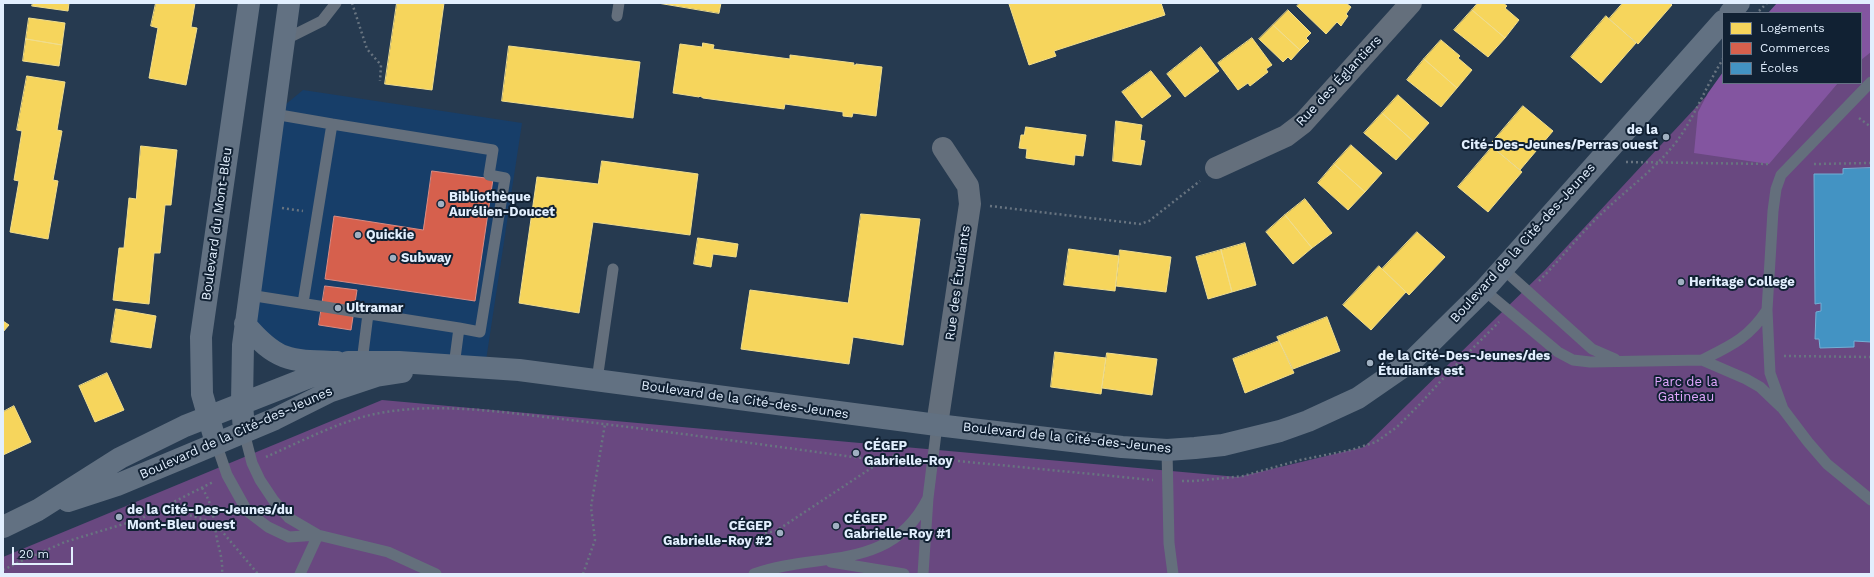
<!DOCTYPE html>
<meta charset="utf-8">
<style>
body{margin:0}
#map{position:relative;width:1874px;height:577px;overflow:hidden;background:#263a50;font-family:"Work Sans",sans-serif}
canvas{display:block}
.frame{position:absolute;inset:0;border:4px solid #e2effe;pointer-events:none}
.legend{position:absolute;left:1722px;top:12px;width:140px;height:72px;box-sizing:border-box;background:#112133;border:1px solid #657384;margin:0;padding:5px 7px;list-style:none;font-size:12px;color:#e2effe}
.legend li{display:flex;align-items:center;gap:8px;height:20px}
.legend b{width:20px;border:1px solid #657384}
.scale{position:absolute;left:12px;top:547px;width:61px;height:18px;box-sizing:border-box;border:2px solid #e2effe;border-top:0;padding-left:5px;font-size:12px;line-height:14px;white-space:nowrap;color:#e2effe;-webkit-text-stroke:3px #112133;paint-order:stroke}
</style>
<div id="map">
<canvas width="1874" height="577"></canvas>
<div class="frame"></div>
<ul class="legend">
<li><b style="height:11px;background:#f6d55c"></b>Logements</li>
<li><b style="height:11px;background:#d6604d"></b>Commerces</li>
<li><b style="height:11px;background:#4393c3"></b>Écoles</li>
</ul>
<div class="scale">20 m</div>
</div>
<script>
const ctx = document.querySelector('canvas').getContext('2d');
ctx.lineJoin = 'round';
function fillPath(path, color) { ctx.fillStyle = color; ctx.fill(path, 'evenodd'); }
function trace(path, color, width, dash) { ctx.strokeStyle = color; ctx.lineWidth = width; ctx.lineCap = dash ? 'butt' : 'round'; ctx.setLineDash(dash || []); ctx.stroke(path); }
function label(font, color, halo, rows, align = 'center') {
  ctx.font = font + ' "Work Sans",sans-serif'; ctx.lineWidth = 4; ctx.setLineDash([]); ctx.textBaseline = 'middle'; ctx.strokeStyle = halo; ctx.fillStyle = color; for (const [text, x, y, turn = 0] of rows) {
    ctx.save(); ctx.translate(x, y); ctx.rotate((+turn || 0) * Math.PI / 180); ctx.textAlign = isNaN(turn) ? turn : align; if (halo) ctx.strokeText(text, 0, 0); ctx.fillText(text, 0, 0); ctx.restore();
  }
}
fillPath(new Path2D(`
 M303,90l219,33 -37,244 -173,-5 -67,-38 29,-210z`), '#173e69');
fillPath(new Path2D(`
 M1871,3v571h-1868v-17l379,-157 856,77 126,-30 180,-176 179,-193v5h138v-70z`), '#694880');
fillPath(new Path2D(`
 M1777,3h94v49l-10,8v-47h-93z
 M1723,72v11h115l-69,81 -75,-11 4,-41 10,-19z`), '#8355a0');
const homes = new Path2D(`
 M33,3h36l-1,8 -36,-5z
 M156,3h39l-4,24 6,1 -11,57 -37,-7 9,-50 -7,-2z
 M397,3h47l-12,87 -47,-6z
 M658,3h63l-2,10z
 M1012,3h149l4,12 -111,36 2,5 -27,9 -20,-61z
 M1300,3h46l5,4 -5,7 2,2 -7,10 -4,-4 -11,12 -29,-28z
 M1478,3h25l4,3 -2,2 14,12 -14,18 -33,-28z
 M1623,3h47l2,2 -34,39 -29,-25z
 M1288,10l23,23 -5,5 3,3 -9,9 -27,-25z
 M1472,10l33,28 -17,19 -34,-27z
 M1606,16l30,27 -35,40 -30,-26z
 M29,18l36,5 -3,22 -36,-6z
 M1273,25l27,25 -9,10 -3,-3 -5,5 -24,-23z
 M1252,38l20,27 -6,4 2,3 -18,14 -2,-3 -10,7 -20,-27z
 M26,39l36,6 -3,21 -36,-5z
 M1441,40l19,16 -2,2 14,12 -15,18 -33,-29z
 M703,43l11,2 -1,4 77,10v-4l64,8 -1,2h3v-1l26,3 -6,49 -23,-3 -1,4 -9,-1v-4l-58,-8 -1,5 -81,-11 -3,-2 -1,1 -26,-4 7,-49 22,3z
 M509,46l131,16 -7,56 -131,-17z
 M1201,47l18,24 -34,26 -18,-23z
 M1424,59l33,29 -16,19 -34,-27z
 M1151,71l20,25 -29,22 -20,-26z
 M27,76l38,6 -8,48 5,1 -9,49 5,1 -10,58 -38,-7 9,-51 -5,-1 8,-49 -5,-1z
 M1398,95l31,28 -16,18 -31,-28z
 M1523,106l30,25 -33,39 -30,-25z
 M1382,113l31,28 -17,19 -32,-27z
 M1116,121l26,4 -2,15 5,1 -4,24 -28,-4z
 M1026,127l60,8 -3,21 -8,-1 -1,10 -48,-7 1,-9 -8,-1 2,-13h3z
 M1351,145l31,28 -17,19 -31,-28z
 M141,146l36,4 -6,55h-6l-5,48h-6l-5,51 -36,-4 6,-52h5l5,-50 7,1z
 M1492,147l30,25 -34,40 -30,-25z
 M602,161l96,13 -8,61 -97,-13 -14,91 -60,-10 18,-126 61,7z
 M1334,164l31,28 -17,18 -30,-27z
 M1305,199l27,34 -20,15 -27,-33z
 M861,214l59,5 -17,126 -50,-8 -4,27 -108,-15 9,-59 98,13z
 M1285,215l27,33 -19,16 -27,-32z
 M1417,232l28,25 -36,38 -27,-26z
 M698,238l40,6 -2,13 -23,-3 -2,13 -17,-3z
 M1245,243l11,42 -24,7 -11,-42z
 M1069,249l50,7 -4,35 -51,-6z
 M1120,250l51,7 -5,35 -50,-6z
 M1221,250l11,42 -24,7 -12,-42z
 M1379,266l27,26 -35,38 -28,-25z
 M116,309l40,7 -5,32 -40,-6z
 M1327,317l13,34 -47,18 -16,-32z
 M3,321l6,4 -6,7z
 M1279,341l15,32 -49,20 -12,-34z
 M1055,352l51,6 -5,36 -50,-7z
 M1107,353l50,6 -5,36 -50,-7z
 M107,373l17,37 -29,12 -16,-36z
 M14,406l17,36 -28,13v-43z`);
fillPath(homes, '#f6d55c');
trace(homes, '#f0dd8d', 1);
const shops = new Path2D(`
 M432,171l61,8 -18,122 -150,-22 9,-63 89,14z
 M325,286l32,4 -6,40 -32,-5z`);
fillPath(shops, '#d6604d');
trace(shops, '#da8b82', 1);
const schools = new Path2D(`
 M1871,168v174l-17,-1v6l-34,1 -1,-9h-4l1,-27 5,-1v-8l-6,1 -1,-130h29v-5z`);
fillPath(schools, '#4393c3');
trace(schools, '#73afd5', 1);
trace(new Path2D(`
 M352,3l15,46 14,16 -1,16
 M1759,11l8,-8
 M1859,118l12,9
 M1626,162l145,2
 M1814,164l57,-1
 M990,206l150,18 9,-3 51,-40
 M282,208l21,3
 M1539,281c20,-20 37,-42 57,-62 27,-27 58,-48 81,-78 18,-25 29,-55 46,-82
 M1784,356l87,1
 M266,457c34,-15 74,-36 109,-43 62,-13 133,-1 195,6 104,12 209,27 313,41l12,-6
 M958,461l195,19
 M1182,481h13l48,-5 57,-16 51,-10 25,-8 21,-15 22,-22 30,-33 50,-50
 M202,488c11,16 12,34 15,52 3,11 6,22 5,34
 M166,508l49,15 43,51
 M765,533l11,-2 106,-70
 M3,570l18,-9 44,-19 75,-23 73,-37
 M583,574l12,-34 -4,-33 14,-83`), '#687480', 2.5, [2, 3]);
trace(new Path2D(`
 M617,16l2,-13
 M284,40l38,-19 14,-18
 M1871,82l-90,93 -5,14 -3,22 -6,99 3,63 13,36 25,33 19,22 44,36
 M274,114l58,10
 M1503,269l89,80 23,10
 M1484,290l74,62 15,8 17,2 112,-2 44,19 14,8 21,20
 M249,295l210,33 21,4 25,-154 -16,-3 4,-25 -161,-26 -29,179
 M1702,360c28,-14 47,-22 65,-50
 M362,362l6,-48
 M454,366l5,-38
 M597,380l16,-111
 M244,432l8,31 8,17 14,21 15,17 29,17 70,17 48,22
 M216,443l11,32 20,36 21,16 21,10 29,-2
 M1167,450l2,93 4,31
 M831,562l73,12
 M300,574l18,-39
 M754,574c64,-23 137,-1 174,-76
 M923,574l5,-76 9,-73`), '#646f7c', 11);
trace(new Path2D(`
 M1216,168l70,-32 17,-13 108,-120
 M937,425l33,-221 -2,-18 -25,-38`), '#646f7c', 22);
trace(new Path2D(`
 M1730,13l9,-10
 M245,324c32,38 45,37 92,38
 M244,432l-2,-30 1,-57 46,-342
 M216,443l-14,-49 -1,-57 48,-334
 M68,501l49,-16 65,-27 93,-39 56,-28 45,-15 26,-4
 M3,527l35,-17 82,-52 65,-32 163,-64h51l120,8 418,55 185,22 45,3 28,-2 28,-3 57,-14 28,-10 50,-23 55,-38 71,-70 239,-269`), '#627182', 22);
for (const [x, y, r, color] of [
 [1666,137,4,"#a0b0c1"],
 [441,204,4,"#a0b0c1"],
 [358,235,4,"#a0b0c1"],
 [393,258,4,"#a0b0c1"],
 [1681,282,4,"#a0b0c1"],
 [338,308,4,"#a0b0c1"],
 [1370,363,4,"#a0b0c1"],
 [856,453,4,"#a0b0c1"],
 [119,517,4,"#a0b0c1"],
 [836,526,4,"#a0b0c1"],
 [780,533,4,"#a0b0c1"]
]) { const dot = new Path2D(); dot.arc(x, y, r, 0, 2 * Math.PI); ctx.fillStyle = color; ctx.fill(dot); trace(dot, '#112133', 1.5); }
label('13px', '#e2effe', '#112133', [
 ["Rue des Églantiers",1339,81,-47],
 ["Boulevard du Mont-Bleu",217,224,-82],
 ["Boulevard de la Cité-des-Jeunes",1523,243,-48],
 ["Rue des Étudiants",958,283,-82],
 ["Boulevard de la Cité-des-Jeunes",745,400,8],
 ["Boulevard de la Cité-des-Jeunes",236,433,-24],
 ["Boulevard de la Cité-des-Jeunes",1067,438,6]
]);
label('bold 13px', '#e2effe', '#112133', [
 ["de la",1658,130,"right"],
 ["Cité-Des-Jeunes/Perras ouest",1658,145,"right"],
 ["Bibliothèque",449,197],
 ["Aurélien-Doucet",449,212],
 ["Quickie",366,235],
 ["Subway",401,258],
 ["Heritage College",1689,282],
 ["Ultramar",346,308],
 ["de la Cité-Des-Jeunes/des",1378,356],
 ["Étudiants est",1378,371],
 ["CÉGEP",864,446],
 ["Gabrielle-Roy",864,461],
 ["de la Cité-Des-Jeunes/du",127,510],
 ["Mont-Bleu ouest",127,525],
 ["CÉGEP",844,519],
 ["Gabrielle-Roy #1",844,534],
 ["CÉGEP",772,526,"right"],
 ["Gabrielle-Roy #2",772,541,"right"]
], 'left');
label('13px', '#e0a6fd', '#112133', [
 ["Parc de la",1686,382],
 ["Gatineau",1686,397]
]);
</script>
